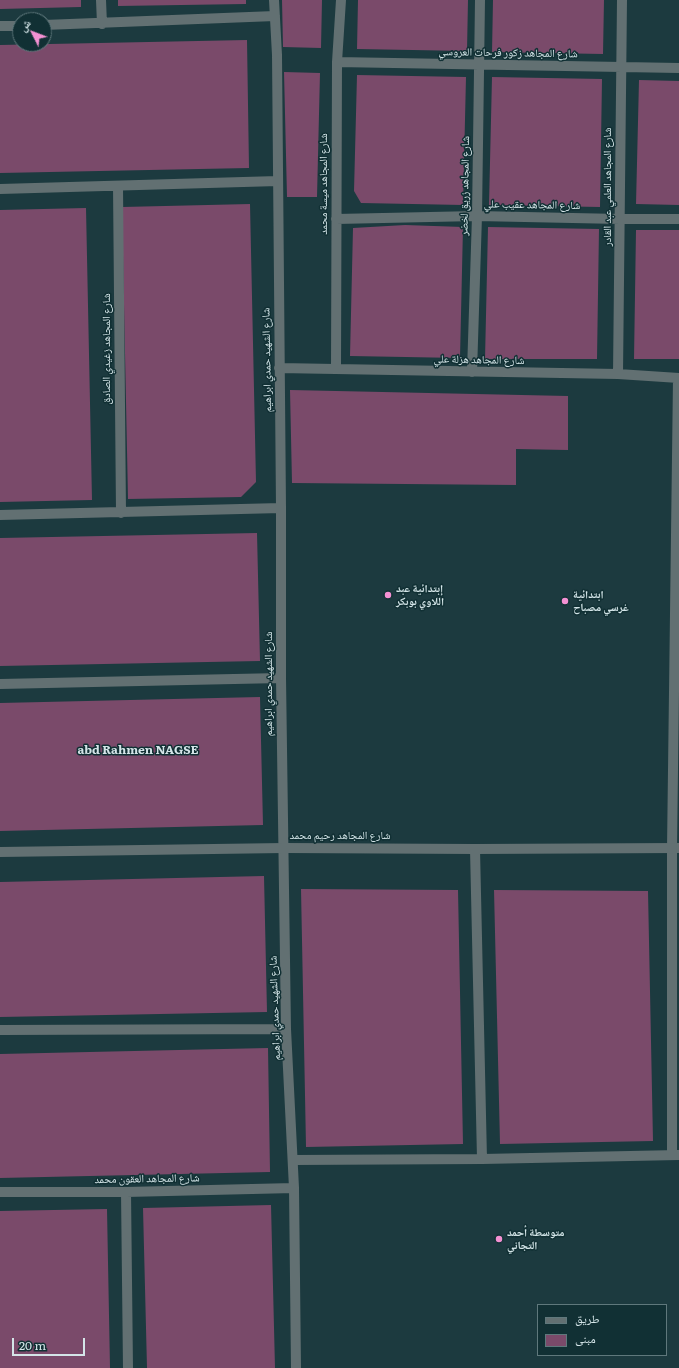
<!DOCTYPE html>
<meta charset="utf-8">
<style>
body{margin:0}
#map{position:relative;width:679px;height:1368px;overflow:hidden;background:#1c3a3f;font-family:Literata,"Noto Naskh Arabic",serif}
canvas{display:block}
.legend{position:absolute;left:537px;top:1304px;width:130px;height:52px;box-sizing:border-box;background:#113034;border:1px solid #5f787c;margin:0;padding:5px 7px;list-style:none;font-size:12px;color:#d4e5e8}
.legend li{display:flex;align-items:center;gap:8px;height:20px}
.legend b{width:20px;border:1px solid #5f787c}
.north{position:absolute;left:12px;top:12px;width:40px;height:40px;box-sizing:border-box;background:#113034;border:1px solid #5f787c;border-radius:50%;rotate:312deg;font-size:11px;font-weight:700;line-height:16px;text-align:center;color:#d4e5e8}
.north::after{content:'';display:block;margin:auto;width:14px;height:18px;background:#f491d3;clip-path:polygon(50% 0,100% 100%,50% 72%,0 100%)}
.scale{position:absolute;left:12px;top:1338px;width:73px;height:18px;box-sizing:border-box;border:2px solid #d4e5e8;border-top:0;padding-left:5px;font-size:12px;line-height:14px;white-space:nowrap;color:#d4e5e8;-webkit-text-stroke:3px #113034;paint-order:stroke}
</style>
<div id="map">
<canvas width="679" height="1368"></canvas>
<ul class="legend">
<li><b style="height:5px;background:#627072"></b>طريق</li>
<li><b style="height:11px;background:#7a4a6a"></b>مبنى</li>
</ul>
<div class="north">ش</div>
<div class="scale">20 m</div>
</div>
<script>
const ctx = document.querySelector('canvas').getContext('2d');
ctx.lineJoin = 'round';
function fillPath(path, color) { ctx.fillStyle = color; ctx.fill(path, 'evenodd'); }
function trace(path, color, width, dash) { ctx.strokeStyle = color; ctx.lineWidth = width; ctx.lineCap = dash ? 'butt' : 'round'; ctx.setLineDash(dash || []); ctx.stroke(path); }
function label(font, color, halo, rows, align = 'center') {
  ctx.font = font + ' Literata,"Noto Naskh Arabic",serif'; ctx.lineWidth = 3; ctx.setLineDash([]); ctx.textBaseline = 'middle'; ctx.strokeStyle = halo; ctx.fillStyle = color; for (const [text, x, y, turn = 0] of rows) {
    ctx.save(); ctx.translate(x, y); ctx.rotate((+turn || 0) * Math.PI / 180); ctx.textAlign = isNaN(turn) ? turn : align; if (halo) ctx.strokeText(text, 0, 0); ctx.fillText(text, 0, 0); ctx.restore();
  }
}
fillPath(new Path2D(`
 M0,0h81v7l-81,2z
 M118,0h128v4l-128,2z
 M282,0h40l-1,48 -38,-1z
 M358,0h110l-1,51 -110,-2z
 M493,0h111l-1,54 -111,-2z
 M247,40l2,128 -249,5v-128z
 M284,72l36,1 -3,124h-30z
 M357,75l109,2 -3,128 -102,-2 -7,-12z
 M492,77l110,2 -2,128 -111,-2z
 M639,80l40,1v124l-43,-1z
 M250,204l6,278 -15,15 -113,2 -6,-292z
 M86,208l6,292 -92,2v-292z
 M405,225l58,2 -3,131 -110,-2 3,-128z
 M488,227l111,2 -2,130h-112z
 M636,230h43v129h-45z
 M290,390l278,6v54l-52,-1v36l-224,-2z
 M257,533l3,128 -260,5v-128z
 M260,697l3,128 -263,6v-128z
 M264,876l3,136 -267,5v-135z
 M301,889l157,1 5,254 -157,3z
 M494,890l154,1 5,250 -153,3z
 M268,1048l2,124 -270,6v-124z
 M271,1205l4,163h-128l-4,-160z
 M107,1209l3,159h-110v-157z`), '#7a4a6a');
trace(new Path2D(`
 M101,0l1,24
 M274,0l3,55 4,453v170l5,351 8,159 2,180
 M44,25l231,-9
 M0,26h20
 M337,62l342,6
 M118,186l3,327
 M0,189l278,-8
 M336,219l141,-3 143,3h59
 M279,368l339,6 61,4
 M336,368l1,-306 4,-62
 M472,372l5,-156 3,-216
 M618,374l4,-374
 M0,515l281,-7
 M0,684l281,-6
 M475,849l7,310
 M0,1030l286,-1
 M672,1155v-307l6,-470
 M293,1160l189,-1 197,-4
 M0,1192h126l168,-4
 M126,1192l2,176`), '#627072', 10);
trace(new Path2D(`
 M0,852l284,-4 191,1 204,-1`), '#627072', 10);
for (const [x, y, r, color] of [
 [388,595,4,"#f491d3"],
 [565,601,4,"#f491d3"],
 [499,1239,4,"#f491d3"]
]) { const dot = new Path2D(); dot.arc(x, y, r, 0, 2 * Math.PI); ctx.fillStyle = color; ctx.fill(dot); trace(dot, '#113034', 1.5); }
label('11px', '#d4e5e8', '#113034', [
 ["شارع المجاهد زكور فرحات العروسي",508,53,1],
 ["شارع المجاهد ميسة محمد",324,184,-90],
 ["شارع المجاهد زريق لخضر",465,186,-89],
 ["شارع المجاهد العلمي عبد القادر",608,187,-90],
 ["شارع المجاهد عقيب علي",532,205,1],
 ["شارع المجاهد زغيدي الصادق",107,349,-90],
 ["شارع الشهيد حمدي ابراهيم",267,360,-91],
 ["شارع المجاهد هزلة علي",479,360,1],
 ["شارع الشهيد حمدي ابراهيم",269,684,-90],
 ["شارع المجاهد رحيم محمد",340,836],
 ["شارع الشهيد حمدي ابراهيم",275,1008,-92],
 ["شارع المجاهد العقون محمد",147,1179,-1]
]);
label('bold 11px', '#d4e5e8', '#113034', [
 ["إبتدائية عبد",396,589],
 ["اللاوي بوبكر",396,602],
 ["ابتدائية",573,595],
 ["غرسي مصباح",573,608],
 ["متوسطة أحمد",507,1233],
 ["التجاني",507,1246]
], 'left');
label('bold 12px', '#d4e5e8', '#113034', [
 ["abd Rahmen NAGSE",138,750]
]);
</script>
